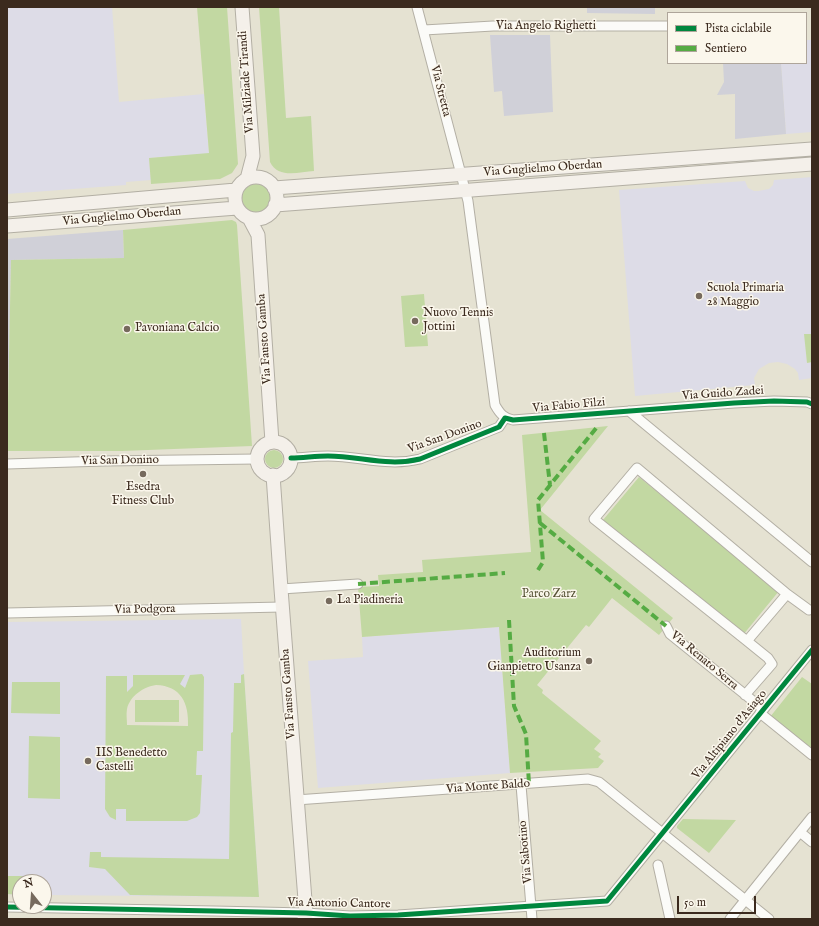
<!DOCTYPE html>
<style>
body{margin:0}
#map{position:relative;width:819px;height:926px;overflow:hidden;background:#e5e2d2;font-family:"IM FELL English",serif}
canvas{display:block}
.frame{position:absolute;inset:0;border:8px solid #3b2a1e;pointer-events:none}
.legend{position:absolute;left:667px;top:12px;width:140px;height:52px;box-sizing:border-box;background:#fbf7ec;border:1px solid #aea59a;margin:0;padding:5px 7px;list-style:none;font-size:12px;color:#3b2a1e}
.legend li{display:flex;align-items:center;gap:8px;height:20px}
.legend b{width:20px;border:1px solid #aea59a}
.north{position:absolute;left:12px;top:874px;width:40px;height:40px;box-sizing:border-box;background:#fbf7ec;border:1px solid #aea59a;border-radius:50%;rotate:343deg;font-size:11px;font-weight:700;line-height:16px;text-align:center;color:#3b2a1e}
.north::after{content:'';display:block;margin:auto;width:14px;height:18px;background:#766a5d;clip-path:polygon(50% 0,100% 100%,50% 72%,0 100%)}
.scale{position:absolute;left:677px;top:896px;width:79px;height:18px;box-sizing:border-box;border:2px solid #3b2a1e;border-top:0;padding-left:5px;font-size:12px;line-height:14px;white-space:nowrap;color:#3b2a1e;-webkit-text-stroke:3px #fbf7ec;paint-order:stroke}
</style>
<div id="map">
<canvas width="819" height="926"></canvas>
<div class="frame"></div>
<ul class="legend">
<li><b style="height:5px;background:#00873e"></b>Pista ciclabile</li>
<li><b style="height:5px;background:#55ab43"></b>Sentiero</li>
</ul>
<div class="north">N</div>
<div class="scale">50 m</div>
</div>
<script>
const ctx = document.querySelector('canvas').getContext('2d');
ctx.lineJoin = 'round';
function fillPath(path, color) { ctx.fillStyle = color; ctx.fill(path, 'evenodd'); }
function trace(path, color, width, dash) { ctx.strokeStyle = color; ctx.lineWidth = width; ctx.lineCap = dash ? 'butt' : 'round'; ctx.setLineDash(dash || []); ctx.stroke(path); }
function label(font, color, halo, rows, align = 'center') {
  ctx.font = font + ' "IM FELL English",serif'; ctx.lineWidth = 3; ctx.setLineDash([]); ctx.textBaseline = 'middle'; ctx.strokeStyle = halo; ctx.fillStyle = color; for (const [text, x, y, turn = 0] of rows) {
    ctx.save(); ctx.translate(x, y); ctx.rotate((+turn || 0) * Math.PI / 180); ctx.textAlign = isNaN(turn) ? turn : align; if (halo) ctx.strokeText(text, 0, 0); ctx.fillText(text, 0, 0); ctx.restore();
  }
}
fillPath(new Path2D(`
 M7,7h105l7,95 85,-8 5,60 -60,4 2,22 -25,2v3l-119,9z
 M806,40h6v92l-26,2 -5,-71h25z
 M812,177v157h-7l2,29 5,-1v16l-13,2 -1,-7 -3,-4 -8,-5 -9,-2 -9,1 -10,6 -5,9 1,7 -120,11 -16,-206 126,-9 3,7 6,3h4l11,-2 4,-4 1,-5z
 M241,619l3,55 15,223 -215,-2v-13h-24v13l-13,-1v-272zM117,679l10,13 10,-8 45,2 10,12 5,-19 -1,98 -66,20z
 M499,627l11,146 -192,15 -10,-127 55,-4 -1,-20z`), '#dddce7');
fillPath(new Path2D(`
 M587,7h68v7l-68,-1z
 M490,35h60l3,77 -49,4 -2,-25 -8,1z
 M723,63h58l5,71 -51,5v-45l-18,1 7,-13z
 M123,230l1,28 -113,2 -4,191v-212z`), '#d0d0d8');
fillPath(new Path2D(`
 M197,7h30l11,157 -6,9 -12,6 -69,5 -2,-26 60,-5z
 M259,7h20l7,111 25,-2 3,55c-15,1 -36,8 -44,-9z
 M242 198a14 14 0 1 1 28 0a14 14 0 1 1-28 0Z
 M232,220l4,2 1,3 15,221 -130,5h-115l4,-191 113,-2 -1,-28z
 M424,294l4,52 -23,1 -4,-51z
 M804,334h8v28l-5,1z
 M608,426l-68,84 133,108 -14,17 -47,-37 -23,29 -3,-2 -49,60 6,5 -1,3 59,48 -7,8 7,5 -3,3 6,4 -6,7 -88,5 -11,-146 -137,10 -4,-50 21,-1 -1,-11 45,-3 -1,-12 109,-8 -9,-117z
 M265 459a9 9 0 1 1 18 0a9 9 0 1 1-18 0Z
 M639,477l140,114 -36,44 -140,-115z
 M202,674l2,3 -1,74h-6l-1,24h6l-2,38 -3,4 -10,4h-61v-12h-10v11l-6,-3 -5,-8 1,-133h21v16l6,-6v-11h52l-5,9 5,4 5,-13zM156,685c25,1 33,18 32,41l-61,-1c0,-5 -1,-11 0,-16 3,-13 16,-22 29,-24z
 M244,674l15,223 -129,-2 -25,-26 -16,-2 1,-15h11v5l128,2 2,-126 2,-1 1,-49h7v-8z
 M802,677l10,7v67l-42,-34z
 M12,682h48v32l-49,-1z
 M135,700h44v22h-44z
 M29,736l31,1v62l-32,-1z
 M683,819l53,1 -27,33 -32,-25v-2z
 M7,876h16v6h-3v13l-13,-1z`), '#c2d8a2');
const street = new Path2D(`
 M417,7l51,194 27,204c5,9 9,13 18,15l221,-17 40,-2 33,1 5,2
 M424,30l69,-4h175
 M629,411l183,151
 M291,458c12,0 24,-2 37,-2 32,0 60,11 92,3l79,-32 6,-9
 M7,464l98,-3 152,-2
 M637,468l150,126 -40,47 -153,-122z
 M281,589l77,-5
 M787,594l22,16
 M7,613l275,-6
 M666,626l4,8 93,75
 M745,695l27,-31 -4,-6 -21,-17
 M760,713l52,42
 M521,785l11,134
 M296,800l292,-21 11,3 170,137
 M800,832l12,10
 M658,865l12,54
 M7,907l207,4 92,2 44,3 48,-1 209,-14 205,-251
 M730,919l82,-102`);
const secondary = new Path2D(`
 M242,7l11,149 -6,23
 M235 198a21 21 0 1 1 42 0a21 21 0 1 1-42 0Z
 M274,188l538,-39
 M275,205l537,-41
 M7,210l229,-20
 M249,218l9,17 14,207
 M7,226l230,-18
 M257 459a17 17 0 1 1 34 0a17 17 0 1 1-34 0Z
 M273,475l8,114 25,324 -2,6`);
trace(street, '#b3afa4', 11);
trace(secondary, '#b3afa4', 15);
trace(street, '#fbfbf8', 9);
trace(secondary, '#f4f0ea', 13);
trace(new Path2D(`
 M544,433l6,52
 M540,523l126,103
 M538,570l5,-8 -5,-62 59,-73
 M358,584l147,-11
 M509,620l5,86 12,28 3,50`), '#55ab43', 4, [8, 4]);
trace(new Path2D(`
 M291,458c12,0 24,-2 37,-2 32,0 60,11 92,3l79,-32 6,-9 8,2 221,-17 40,-2 33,1 5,2
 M7,907l207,4 92,2 44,3 48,-1 209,-14 205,-251`), '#00873e', 5);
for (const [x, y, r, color] of [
 [699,296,4,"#766a5d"],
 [415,321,4,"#766a5d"],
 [127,329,4,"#766a5d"],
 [143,474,4,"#766a5d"],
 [329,601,4,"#766a5d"],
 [589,661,4,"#766a5d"],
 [88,761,4,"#766a5d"]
]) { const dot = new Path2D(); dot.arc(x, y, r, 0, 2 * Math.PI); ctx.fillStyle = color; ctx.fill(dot); trace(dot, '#fbf7ec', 1.5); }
label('12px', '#3b2a1e', '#fbf7ec', [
 ["Via Angelo Righetti",546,27],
 ["Via Milziade Tirandi",247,82,-94],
 ["Via Stretta",440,91,76],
 ["Via Guglielmo Oberdan",543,169,-4],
 ["Via Guglielmo Oberdan",122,217,-5],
 ["Via Fausto Gamba",265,339,-94],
 ["Via Guido Zadei",723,394,-4],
 ["Via Fabio Filzi",569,406,-5],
 ["Via San Donino",445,437,-20],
 ["Via San Donino",120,461,-1],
 ["Via Podgora",145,610,-1],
 ["Via Renato Serra",704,661,40],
 ["Via Fausto Gamba",289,694,-94],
 ["Via Altipiano d'Asiago",730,735,-51],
 ["Via Monte Baldo",488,787,-4],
 ["Via Sabotino",526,852,-95],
 ["Via Antonio Cantore",339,904,1]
]);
label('12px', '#3b2a1e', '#fbf7ec', [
 ["Scuola Primaria",707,289],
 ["28 Maggio",707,303],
 ["Nuovo Tennis",423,314],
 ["Jottini",423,328],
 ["Pavoniana Calcio",135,329],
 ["Esedra",143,488,"center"],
 ["Fitness Club",143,502,"center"],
 ["La Piadineria",337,601],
 ["Auditorium",581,654,"right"],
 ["Gianpietro Usanza",581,668,"right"],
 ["IIS Benedetto",96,754],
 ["Castelli",96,768]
], 'left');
label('12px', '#565335', '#fbf7ec', [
 ["Parco Zarz",549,595]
]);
</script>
